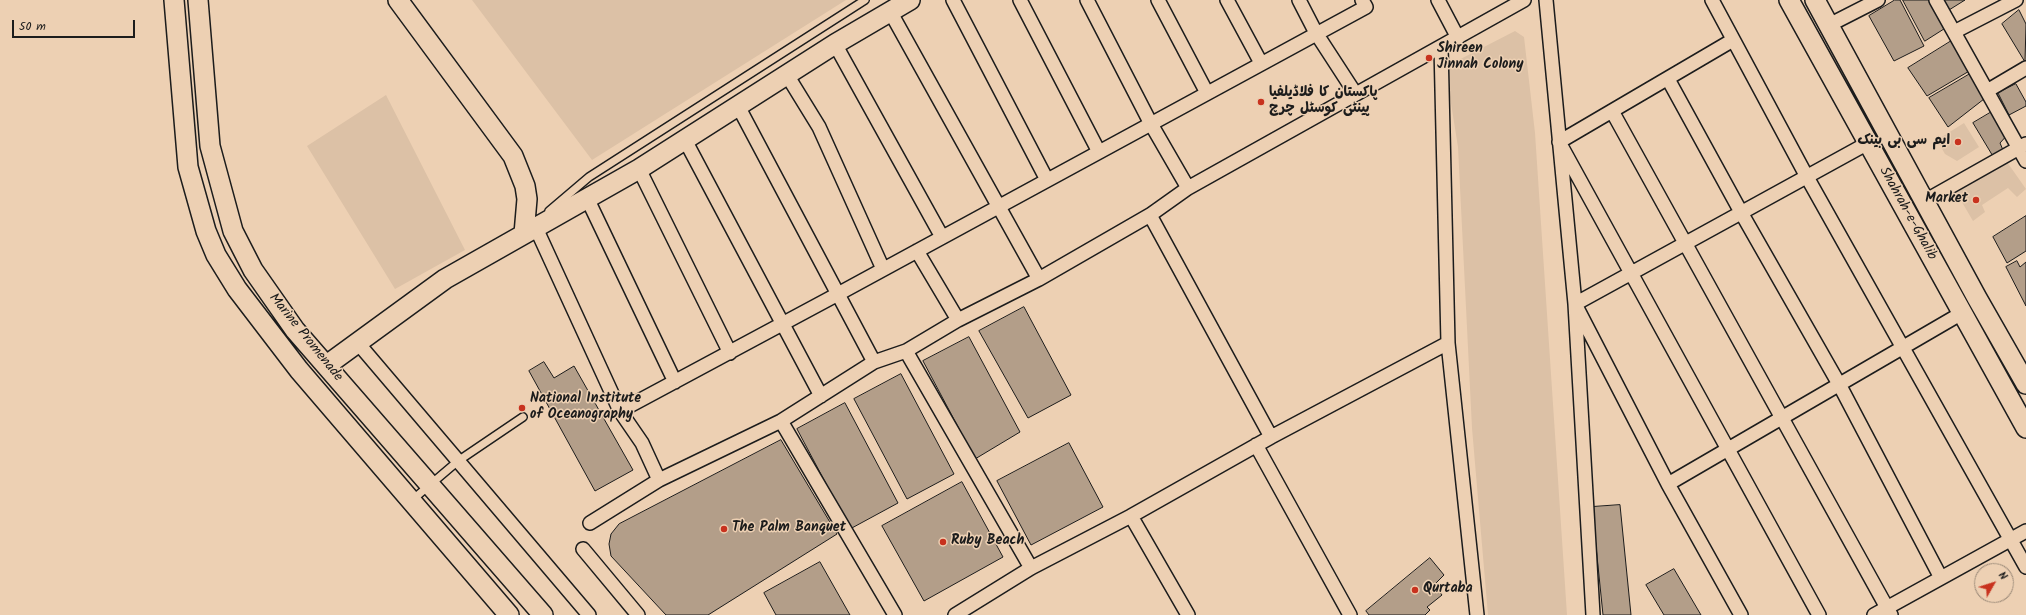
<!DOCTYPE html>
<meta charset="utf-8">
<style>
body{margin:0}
#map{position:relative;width:2026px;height:615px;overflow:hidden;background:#edd0b3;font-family:Kalam,sans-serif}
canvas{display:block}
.north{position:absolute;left:1974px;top:563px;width:40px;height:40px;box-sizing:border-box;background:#edd0b3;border:1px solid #987;border-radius:50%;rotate:51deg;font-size:11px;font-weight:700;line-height:16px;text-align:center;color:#1c1c1c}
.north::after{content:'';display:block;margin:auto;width:14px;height:18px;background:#c8321e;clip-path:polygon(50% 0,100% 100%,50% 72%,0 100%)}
.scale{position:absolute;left:12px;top:20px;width:123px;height:18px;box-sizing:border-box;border:2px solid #1c1c1c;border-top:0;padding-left:5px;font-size:12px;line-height:14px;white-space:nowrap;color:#1c1c1c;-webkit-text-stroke:3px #edd0b3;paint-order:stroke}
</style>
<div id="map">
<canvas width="2026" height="615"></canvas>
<div class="north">N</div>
<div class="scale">50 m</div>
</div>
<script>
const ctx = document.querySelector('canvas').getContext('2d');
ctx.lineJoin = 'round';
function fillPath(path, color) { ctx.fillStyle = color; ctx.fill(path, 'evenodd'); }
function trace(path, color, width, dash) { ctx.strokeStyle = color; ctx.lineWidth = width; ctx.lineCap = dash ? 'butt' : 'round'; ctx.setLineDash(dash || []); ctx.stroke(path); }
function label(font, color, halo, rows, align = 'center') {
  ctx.font = font + ' Kalam,"Playpen Sans Arabic",sans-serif'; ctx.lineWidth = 3; ctx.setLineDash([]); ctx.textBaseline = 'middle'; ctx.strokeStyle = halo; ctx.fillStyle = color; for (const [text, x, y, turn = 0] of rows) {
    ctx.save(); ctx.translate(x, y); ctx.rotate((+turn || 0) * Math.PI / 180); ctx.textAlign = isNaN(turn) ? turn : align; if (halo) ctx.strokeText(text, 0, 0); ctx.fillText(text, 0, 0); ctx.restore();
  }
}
fillPath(new Path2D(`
 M472,0h374l-254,160z
 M1515,31l9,6 11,96 32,482h-79l-16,-187 -14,-281 -12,-75 1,-6z
 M386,95l79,155 -70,39 -88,-143z
 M1964,123l15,24 -22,14 -12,-7 -8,-14z
 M2007,162l19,27 -9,8 -9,-9 -26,17 3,7 -12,9 -17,-29z`), '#dcc1a6');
const building = new Path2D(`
 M1895,0h5l24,46 -30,15 -25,-45z
 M1903,0h28l16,27 -22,14z
 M1943,0h22l-16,10z
 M2019,10l7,14 -1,38 -23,-38z
 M1953,40l18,30 -44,26 -19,-28z
 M1970,74l14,25 -36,28 -19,-29z
 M2016,84l10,18v4l-17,9 -11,-22z
 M1995,110l14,23 -9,10 3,7 -9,8 -21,-35z
 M2026,216v35l-19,12 -14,-26z
 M2017,261l3,6 6,-5v44l-20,-39z
 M1024,307l47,88 -43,23 -49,-87z
 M969,337l51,95 -45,27 -52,-98z
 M544,362l10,16 20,-12 59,104 -38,21 -66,-120z
 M901,374l53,100 -47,25 -53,-100z
 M845,403l53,100 -48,26 -53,-100z
 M781,440l56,94 -129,81h-42l-55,-59 -2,-12 2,-10 8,-10z
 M1069,443l34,64 -72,38 -34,-64z
 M962,482l41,75 -79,44 -42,-75z
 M1620,505l11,110h-28l-11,-108z
 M1430,558l14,17 -10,10 8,10 -15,12 3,3 -5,5h-56l-3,-4z
 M820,562l30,53h-74l-12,-22z
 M1674,569l27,46h-37l-18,-30z`);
fillPath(building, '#b39e89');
trace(building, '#1c1c1c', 1);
const lane = new Path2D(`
 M549,211l40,-34 276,-177
 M411,501l47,-40 65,-44`);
const street = new Path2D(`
 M953,0l94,180
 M1020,0l79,152
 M1087,0l64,124 37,64
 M1158,0l49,93
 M1227,0l34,63
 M1299,0l17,33 39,60
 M1438,0l20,38
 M1546,0l29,304 18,311
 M1712,0l95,177 219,390
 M1936,0l90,161
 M891,13l148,266
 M1829,25l49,-25
 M1954,32l62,-32
 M1733,40l-174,102 260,473
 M835,44l107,193
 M1441,47l7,296 29,272
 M787,75l32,52 64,142
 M1668,79l74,135 97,170 102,194
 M1987,91l39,-23
 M738,106l136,256
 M1612,111l279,504
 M685,140l136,256
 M639,169l91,184
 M587,198l88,184
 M1925,201l101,-57
 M1150,215l121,222
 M536,228l84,183 22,32 17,37
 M917,251l41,69
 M357,342l232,273
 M906,351l125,217
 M620,411l218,-117 528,-287 -4,-7
 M781,421l114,194
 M1256,445l94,170
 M1668,484l294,-171
 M1131,516l57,99
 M590,523l69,-43 122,-59 93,-59 32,-11 52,-31 81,-41 111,-64 38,-27 336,-188
 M583,549l55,66
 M955,615l76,-47 100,-52 140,-79 177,-94
 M1741,615l-73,-131 -93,-180 293,-161
 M1874,615l152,-84`);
const secondary = new Path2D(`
 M174,0l14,167 18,64 10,24 21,34 62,81 210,245
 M198,0l12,146 23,85 20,39 42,60 248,285
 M398,0l115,156 12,30 2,13 -3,35
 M1789,0l237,428
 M1815,0l162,298 49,86
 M327,365l118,-86 194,-110 196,-125 75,-44`);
trace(lane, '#1c1c1c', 10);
trace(street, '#1c1c1c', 16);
trace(secondary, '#1c1c1c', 22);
trace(lane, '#edd0b3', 7);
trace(street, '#edd0b3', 13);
trace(secondary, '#edd0b3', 19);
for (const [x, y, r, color] of [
 [1429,58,4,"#c8321e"],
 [1261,102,4,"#c8321e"],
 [1958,142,4,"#c8321e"],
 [1976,200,4,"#c8321e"],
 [522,408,4,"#c8321e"],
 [724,529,4,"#c8321e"],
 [943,542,4,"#c8321e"],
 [1415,590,4,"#c8321e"]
]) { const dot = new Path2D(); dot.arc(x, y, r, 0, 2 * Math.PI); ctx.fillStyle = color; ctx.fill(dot); trace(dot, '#edd0b3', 1.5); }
label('bold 14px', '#1c1c1c', '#edd0b3', [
 ["Shireen",1437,50],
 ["Jinnah Colony",1437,66],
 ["پاکستان کا فلاڈیلفیا",1269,94],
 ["پینٹی کوسٹل چرچ",1269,110],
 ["ایم سی بی بینک",1950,142,"right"],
 ["Market",1968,200,"right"],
 ["National Institute",530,400],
 ["of Oceanography",530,416],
 ["The Palm Banquet",732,529],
 ["Ruby Beach",951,542],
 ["Qurtaba",1423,590]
], 'left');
label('14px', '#1c1c1c', '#edd0b3', [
 ["Shahrah-e-Ghalib",1907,214,61],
 ["Marine Promenade",305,338,51]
]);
</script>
